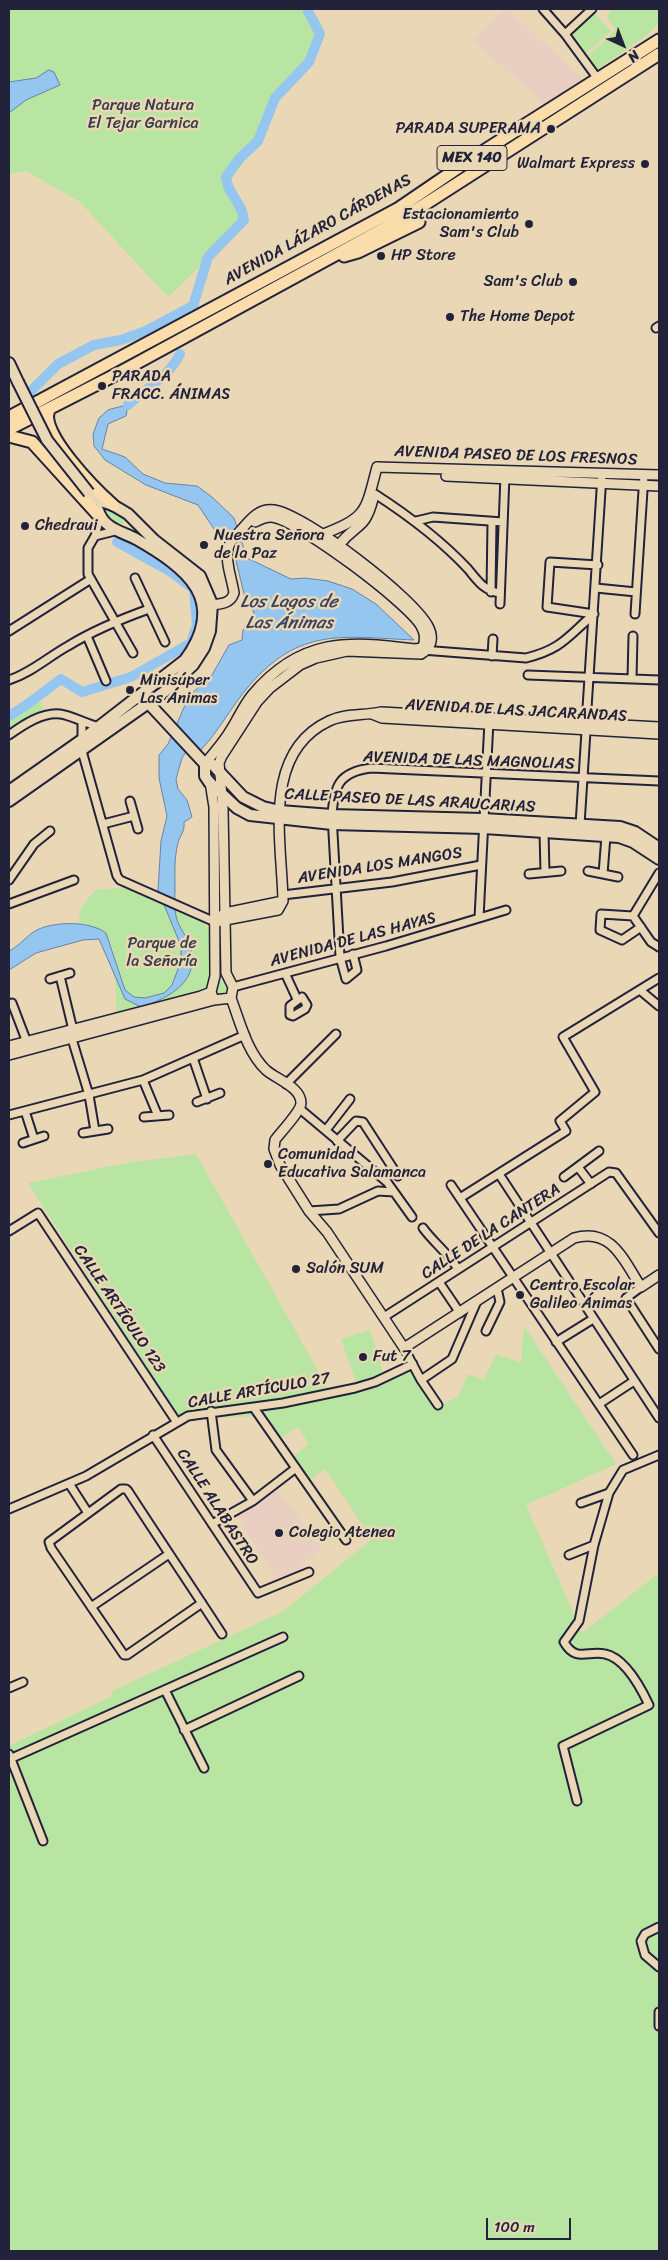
<!DOCTYPE html>
<meta charset="utf-8">
<style>
body{margin:0}
#map{position:relative;width:668px;height:2260px;overflow:hidden;background:#e9d7b5;font-family:Sriracha,sans-serif}
canvas{display:block}
.frame{position:absolute;inset:0;border:10px solid #22223b;pointer-events:none}
.north{position:absolute;left:598px;top:20px;width:50px;height:50px;-webkit-text-stroke:4px #e9d7b5;paint-order:stroke;rotate:137deg;font-size:14px;font-weight:700;line-height:20px;text-align:center;color:#22223b}
.north::after{content:'';display:block;margin:auto;width:18px;height:22px;background:#22223b;clip-path:polygon(50% 0,100% 100%,50% 72%,0 100%)}
.scale{position:absolute;left:486px;top:2218px;width:85px;height:22px;box-sizing:border-box;border:2px solid #22223b;border-top:0;padding-left:6px;font-size:15px;line-height:18px;white-space:nowrap;color:#22223b;-webkit-text-stroke:4px #e9d7b5;paint-order:stroke}
</style>
<div id="map">
<canvas width="668" height="2260"></canvas>
<div class="frame"></div>
<div class="north">N</div>
<div class="scale">100 m</div>
</div>
<script>
const ctx = document.querySelector('canvas').getContext('2d');
ctx.lineJoin = 'round';
function fillPath(path, color) { ctx.fillStyle = color; ctx.fill(path, 'evenodd'); }
function trace(path, color, width, dash) { ctx.strokeStyle = color; ctx.lineWidth = width; ctx.lineCap = dash ? 'butt' : 'round'; ctx.setLineDash(dash || []); ctx.stroke(path); }
function label(font, color, halo, rows, align = 'center') {
  ctx.font = font + ' Sriracha,sans-serif'; ctx.lineWidth = 5; ctx.setLineDash([]); ctx.textBaseline = 'middle'; ctx.strokeStyle = halo; ctx.fillStyle = color; for (const [text, x, y, turn = 0] of rows) {
    ctx.save(); ctx.translate(x, y); ctx.rotate((+turn || 0) * Math.PI / 180); ctx.textAlign = isNaN(turn) ? turn : align; if (halo) ctx.strokeText(text, 0, 0); ctx.fillText(text, 0, 0); ctx.restore();
  }
}
fillPath(new Path2D(`
 M505,9h2l79,73 -40,23 -73,-64z
 M279,1490l42,59 -17,13 -6,9 -21,8 -40,-62z`), '#e9cfc2');
fillPath(new Path2D(`
 M9,9h301l12,15c-2,32 -30,55 -47,81 -9,12 -11,28 -19,41 -8,13 -20,23 -27,37l8,13 5,17 -12,24 -62,60 -89,-96 -53,-30 -17,3z
 M611,9h48v14l-13,13 -48,33 -13,-10 31,-29 -9,-12z
 M593,12l18,19 -27,24 -16,-22z
 M101,504l25,10 1,6 -8,7 -9,-6z
 M39,700l5,10 -35,20v-13z
 M128,887c29,12 63,21 84,45l-1,46 -3,12 -91,27 -3,-63 -6,-17 -21,-12 -9,-1 3,-16 14,-18z
 M226,980l4,8 -2,6 -12,2v-14z
 M196,1154l135,240 81,-26 26,40 20,-12 10,-22 16,6 12,-26 25,9 3,-37 92,138 -90,41 56,128 77,-60v678h-650v-505l103,-50v-5l172,-80 88,-72 -47,-70 -16,11 -16,-23 16,-13 -11,-17 -18,11 -16,-22 -85,3 -151,-236 99,-20z
 M370,1330l14,45 -27,10 -16,-46z`), '#b8e5a2');
const water = new Path2D(`
 M49,70l5,2 6,13 -34,15 -17,13v-31l27,-4z
 M128,405l-2,11 -18,8 -6,25 23,8 18,17 22,9 32,3 15,11 22,21 13,40 44,21 14,-1 23,3 24,8 24,15 38,36c-71,-3 -114,-14 -166,47 -17,20 -29,44 -48,64l-8,-8 -10,15 -6,21 2,10 9,11 5,17 -8,5c1,10 -4,13 -6,21 -4,15 -3,31 -3,46 0,8 -1,18 1,27 2,10 9,18 13,27 14,37 -19,55 -48,64l-16,-8 -26,-60 -16,1 -47,13 -27,17v-19c12,-6 19,-17 28,-21 18,-9 53,-9 69,3l19,57 9,7 11,1 19,-5 8,-8 9,-24v-15l-23,-56 3,-49 6,-25 -8,-38v-23l9,-11 21,-48 23,-21 17,-30 13,-5 1,-10 12,-13 -3,-10 -7,-9 -12,-50 -13,-10 -22,-33 -52,-20 -41,-25 -11,-14 -1,-12 6,-16 9,-8z`);
fillPath(water, '#94c6f0');
trace(water, '#6684a8', 1);
trace(new Path2D(`
 M29,393l29,-29 36,-19 27,-5 25,-9 47,-25 15,-49 36,-37c-2,-19 -16,-24 -18,-43l13,-18 19,-18 17,-43 34,-36 11,-28 -13,-25
 M128,405c19,-18 39,-26 52,-51
 M9,716l16,-10 36,-27 21,13 49,-15 60,-34 6,-18 -3,-36 -23,-17 -54,-30`), '#94c6f0', 10);
const minor = new Path2D(`
 M543,9l22,25 33,45
 M565,34l27,-25
 M656,328l3,-2
 M375,494c34,22 65,45 93,75 10,12 16,22 32,24
 M100,517l-5,19 -7,12v26l45,79
 M416,521l17,-4 70,5
 M95,536l20,-5
 M135,578l30,64
 M596,588l40,4
 M491,592l1,-70
 M500,604l5,-129
 M594,614l-47,-7 3,-45 48,3
 M635,614l9,-139
 M9,631l82,-52
 M87,636l19,45
 M422,650l104,8c36,-9 41,-21 68,-44
 M492,656l1,-17
 M528,675l131,5
 M632,679l1,-43
 M9,680c22,-7 39,-23 59,-34 26,-16 53,-27 81,-37
 M82,723v28l35,125 3,4 95,42
 M586,724l16,-249
 M9,735c14,-10 33,-23 51,-21 10,1 27,10 39,13
 M130,801l8,28
 M103,824l31,-8
 M580,825l6,-94
 M544,832l1,40
 M588,871l30,6
 M529,874l32,-3
 M603,874l3,-38
 M9,880l25,-36 16,-13
 M283,895l109,-13 89,-17
 M9,904l65,-24
 M633,916l-32,-2 -1,16 22,10 19,-13
 M633,916l26,-43
 M633,916l18,26 8,5
 M479,918l10,-197
 M353,954l4,16 -11,9 -6,-22 -8,-142c2,-29 7,-43 39,-47l288,13
 M285,973l12,26
 M60,976l13,54
 M50,979l20,-6
 M233,987l153,-41 120,-36
 M641,991l18,15
 M302,997l5,8 -2,4 -12,7 -3,-1v-9z
 M9,1004l3,-1 16,42
 M72,1039l17,56 6,36
 M193,1058l14,41
 M143,1080l15,36
 M286,1084l50,-50
 M197,1102l23,-9
 M300,1109l87,73 25,35
 M25,1111l9,28
 M9,1115l134,-35 102,-45
 M144,1117l25,-2
 M326,1130l24,-31
 M83,1133l25,-4
 M337,1141l19,-20 7,1 35,54
 M23,1143l21,-7
 M578,1167l13,17
 M499,1174l160,244
 M564,1177l35,-26
 M451,1185l182,270
 M460,1198l106,-67 -6,-10 35,-29 -32,-55 96,-59
 M309,1211l30,-2 39,-18 16,1
 M423,1228c11,15 25,25 35,41
 M9,1231l29,-18 138,208
 M439,1282l21,31
 M641,1287l-15,11 33,51
 M384,1317l225,-145 7,1 43,60
 M486,1331l14,-29 -3,-14
 M556,1342l37,-23
 M404,1348l17,32 17,25
 M421,1380l31,-21 25,-58
 M599,1404l35,-23
 M254,1408l92,132
 M211,1411l5,39 37,51
 M153,1435l105,158 51,-21
 M70,1485l18,28
 M581,1503l28,-10
 M9,1509l77,-33 102,-60 95,-13 72,-15 20,-6 38,-18
 M212,1524l41,-23 43,-33
 M569,1555l25,-10
 M202,1603l-75,52h-3l-73,-107 -2,-6 72,-53h5l2,2c31,48 63,95 94,143
 M91,1607l78,-53
 M9,1688l14,-6
 M165,1690l39,78
 M184,1730l115,-54
 M9,1754l34,87
 M12,1758l271,-121
 M577,1801l-14,-55 86,-41c-8,-17 -24,-47 -44,-51 -17,-4 -29,9 -41,-12l15,-21 15,-76 15,-52 14,-23 36,-15
 M659,1927l-14,7 -4,7 4,14 14,12
 M659,2012v14`);
const tertiary = new Path2D(`
 M377,467l282,8
 M446,476l213,10
 M321,535c46,-18 44,-22 56,-68
 M339,545c17,-22 26,-14 34,-46
 M372,714l10,4 277,16
 M205,764c8,-11 18,-21 25,-33 8,-12 13,-25 22,-36 48,-57 95,-55 163,-46l7,-1c4,-7 3,-15 -1,-22 -13,-23 -118,-101 -145,-108 -7,-3 -15,1 -21,4
 M210,782l4,25 1,169 -4,16 3,8
 M221,916l4,-3 58,-12
 M215,922l63,-12 5,-9c-1,-59 -22,-148 46,-180 17,-8 34,-5 52,-9l278,15
 M231,998c9,24 16,54 35,72 10,9 35,17 35,33 0,8 -20,29 -26,37l-1,9 6,16 29,46 18,21 77,116 170,-110c38,-11 50,23 67,49l18,-12
 M9,1046l192,-50 10,-4
 M9,1055l205,-55 17,-2 2,-11 -7,-14 -3,-165 -4,-45 3,-7 35,-54 13,-14 30,-23 16,-7 31,-7 74,3c10,-6 13,-15 8,-26 -13,-29 -123,-113 -155,-118 -16,-2 -24,10 -33,20 -5,6 -12,12 -13,19 -3,13 4,30 6,44 -4,13 -18,11 -29,12`);
const secondary = new Path2D(`
 M9,363l9,19
 M141,695l64,69 8,1 30,32 20,10 17,4 52,4 151,4 137,8 15,5 24,16
 M205,764v12l4,6 28,26 13,7 82,9 152,4 135,9 14,5 26,17
 M9,791l74,-52 102,-79c44,-60 2,-92 -49,-121 -15,-8 -32,-10 -38,-29
 M9,801l155,-109 29,-27 11,-17 6,-17 2,-27 -12,-28 -46,-36 -26,-26 -15,-9 -18,-6 -6,-6`);
const trunk = new Path2D(`
 M344,256l14,-4 61,-30
 M49,410c-11,22 47,80 64,95
 M9,417l390,-209 72,-49 188,-119
 M9,429l106,-54 290,-158 254,-163
 M9,436l23,6 68,75`);
trace(minor, '#22223b', 11);
trace(tertiary, '#22223b', 12);
trace(secondary, '#22223b', 14);
trace(trunk, '#22223b', 15);
trace(minor, '#e9d7b5', 7);
trace(tertiary, '#e9d7b5', 9);
trace(secondary, '#e9d7b5', 10);
trace(trunk, '#faddab', 11);
const secondaryBridge = new Path2D(`
 M18,382l29,58 42,53`);
trace(secondaryBridge, '#22223b', 14, []);
trace(secondaryBridge, '#e9d7b5', 10);
for (const [x, y, r, color] of [
 [551,129,5,"#22223b"],
 [645,164,5,"#22223b"],
 [529,224,5,"#22223b"],
 [381,256,5,"#22223b"],
 [573,282,5,"#22223b"],
 [450,317,5,"#22223b"],
 [102,386,5,"#22223b"],
 [25,526,5,"#22223b"],
 [204,545,5,"#22223b"],
 [130,690,5,"#22223b"],
 [268,1164,5,"#22223b"],
 [296,1269,5,"#22223b"],
 [520,1295,5,"#22223b"],
 [363,1357,5,"#22223b"],
 [279,1533,5,"#22223b"]
]) { const dot = new Path2D(); dot.arc(x, y, r, 0, 2 * Math.PI); ctx.fillStyle = color; ctx.fill(dot); trace(dot, '#e9d7b5', 2); }
for (const [x, y, w] of [
 [472,158,70]
]) { const box = new Path2D(); box.roundRect(x - w / 2, y - 12.5, w, 25, 4); ctx.fillStyle = '#e9d7b5'; ctx.fill(box); trace(box, '#22223b', 1); }
label('bold 15px', '#22223b', null, [
 ["MEX 140",472,158]
]);
label('16px', '#383f4a', '#e9d7b5', [
 ["Parque Natura",143,106],
 ["El Tejar Garnica",143,124],
 ["Parque de",162,944],
 ["la Señoría",162,962]
]);
label('16px', '#22223b', '#e9d7b5', [
 ["PARADA SUPERAMA",541,129,"right"],
 ["Walmart Express",635,164,"right"],
 ["Estacionamiento",519,215,"right"],
 ["Sam's Club",519,233,"right"],
 ["HP Store",391,256],
 ["Sam's Club",563,282,"right"],
 ["The Home Depot",460,317],
 ["PARADA",112,377],
 ["FRACC. ÁNIMAS",112,395],
 ["Chedraui",35,526],
 ["Nuestra Señora",214,536],
 ["de la Paz",214,554],
 ["Minisúper",140,681],
 ["Las Ánimas",140,699],
 ["Comunidad",278,1155],
 ["Educativa Salamanca",278,1173],
 ["Salón SUM",306,1269],
 ["Centro Escolar",530,1286],
 ["Galileo Ánimas",530,1304],
 ["Fut 7",373,1357],
 ["Colegio Atenea",289,1533]
], 'left');
label('16px', '#22223b', '#e9d7b5', [
 ["AVENIDA LÁZARO CÁRDENAS",318,230,-29],
 ["AVENIDA PASEO DE LOS FRESNOS",516,456,2],
 ["AVENIDA DE LAS JACARANDAS",516,711,3],
 ["AVENIDA DE LAS MAGNOLIAS",469,761,2],
 ["CALLE PASEO DE LAS ARAUCARIAS",410,801,3],
 ["AVENIDA LOS MANGOS",380,866,-9],
 ["AVENIDA DE LAS HAYAS",353,940,-15],
 ["CALLE DE LA CANTERA",491,1232,-33],
 ["CALLE ARTÍCULO 123",119,1309,56],
 ["CALLE ARTÍCULO 27",259,1391,-10],
 ["CALLE ALABASTRO",217,1507,57]
]);
label('italic 18px', '#39435f', '#e9d7b5', [
 ["Los Lagos de",289,602],
 ["Las Ánimas",289,623]
]);
</script>
